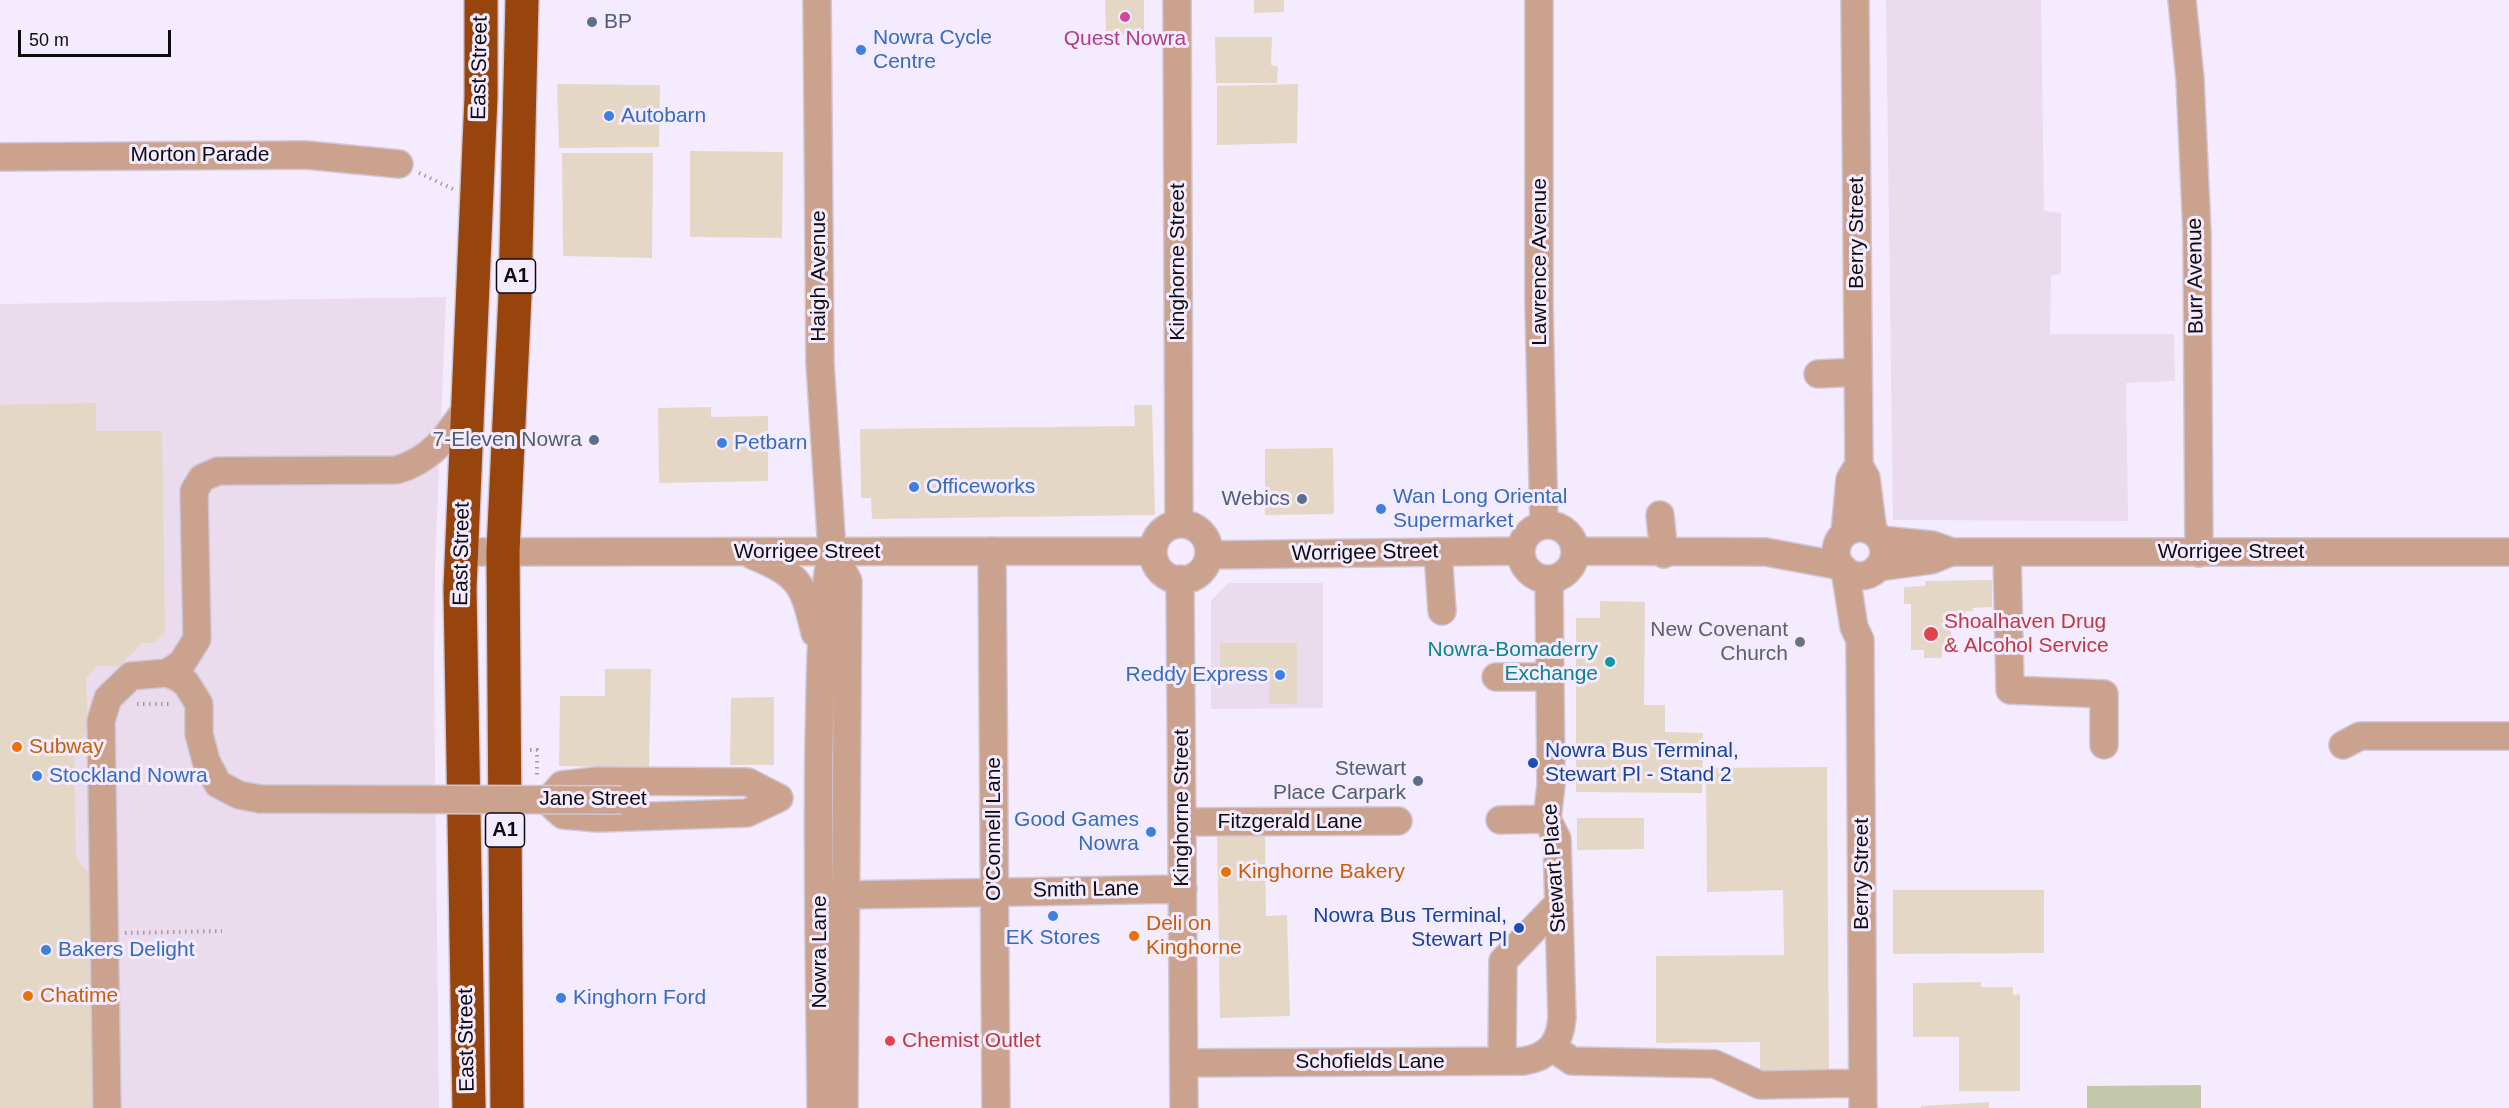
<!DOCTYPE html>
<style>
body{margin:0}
#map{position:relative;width:2509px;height:1108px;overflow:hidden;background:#f4ebfe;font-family:Arial,sans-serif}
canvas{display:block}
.scale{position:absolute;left:18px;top:30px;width:153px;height:27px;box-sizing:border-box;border:3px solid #0d0a10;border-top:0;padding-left:8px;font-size:18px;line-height:21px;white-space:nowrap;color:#0d0a10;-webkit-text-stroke:4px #f4ebfe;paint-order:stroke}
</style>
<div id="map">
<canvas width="2509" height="1108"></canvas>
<div class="scale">50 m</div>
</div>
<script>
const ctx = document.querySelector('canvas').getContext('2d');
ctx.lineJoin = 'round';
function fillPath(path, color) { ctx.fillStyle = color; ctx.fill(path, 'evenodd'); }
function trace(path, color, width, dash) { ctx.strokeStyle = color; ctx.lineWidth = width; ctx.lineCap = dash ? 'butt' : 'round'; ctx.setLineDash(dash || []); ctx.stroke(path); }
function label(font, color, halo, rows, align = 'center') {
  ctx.font = font + ' Arial,sans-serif'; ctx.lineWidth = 6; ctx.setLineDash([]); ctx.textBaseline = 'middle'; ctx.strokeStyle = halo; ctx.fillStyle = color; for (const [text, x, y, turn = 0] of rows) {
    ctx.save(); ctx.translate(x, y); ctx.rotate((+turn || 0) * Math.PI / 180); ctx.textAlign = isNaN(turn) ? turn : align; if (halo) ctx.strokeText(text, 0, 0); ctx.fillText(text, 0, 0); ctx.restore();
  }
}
fillPath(new Path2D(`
 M1886,0h155l3,211 17,2v61l-10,1 -1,59h124l1,47 -49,2 2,138 -235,-1z
 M446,297l-11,268 -1,111 5,432h-439v-804z
 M1228,583h95v125l-112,1v-108z`), '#eadbed');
fillPath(new Path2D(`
 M2201,1085v23h-114v-22z`), '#c2c8a9');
fillPath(new Path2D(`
 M1105,0h39v35l-38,-1z
 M1254,0h30v12l-30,1z
 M1215,37h57l-1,28 7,2 -1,16h-61z
 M557,84l103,1 -1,62 -100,1z
 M1298,84l-1,59 -80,2v-59z
 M690,151l93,1 -1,86 -92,-1z
 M562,153h91l-1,105 -89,-2z
 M96,403v28h66l3,201 -11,11h-12l-22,23h-23l-11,12 2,53 -14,17 2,110 15,18 3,232h-94v-703z
 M1134,405h18l3,110 -283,4 -1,-21h-10l-1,-69 275,-3z
 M711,407v10l57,-1v65l-109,2 -1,-75z
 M1333,448l1,66 -69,1v-66z
 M1992,580v27l-19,1v3h-7v8h-15v32h-9v7h-18v-8h-13v-46h-7v-17l21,-1v-5z
 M1600,601l45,1 -1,103h21v27l38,1 -1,60 -126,-1v-174h24z
 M1220,643h77v61h-28v-23h-6v-12h-43z
 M605,669h46l-2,98 -90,-1 1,-70h45z
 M774,697v68h-44l1,-67z
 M1827,767l2,308h-69v-33l-104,1v-87l128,-1 -1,-65 -76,2 -1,-124z
 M1577,818h67v31l-67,1z
 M1265,833l1,83 21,-1 3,101 -70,2 -3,-184z
 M1893,890h151v63l-151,1z
 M1981,982v5h32v8l7,-1v97h-61v-54h-46v-54z
 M1989,1102v6h-68v-2z`), '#e5d7c6');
const minor = new Path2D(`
 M817,0l3,363 12,188c-13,63 -11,128 -13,191 -2,122 1,244 2,366
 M1177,0l2,524
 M1539,0v305l5,220
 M1855,0l4,465 7,13 7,54
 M2182,0l8,79 7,154 2,320
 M0,157l306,-2 93,9
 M1818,374l40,-2
 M1660,515l4,39
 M1153 552a28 28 0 1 1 56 0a28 28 0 1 1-56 0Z
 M1521 552a27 27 0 1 1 54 0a27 27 0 1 1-54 0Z
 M1836 552a24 24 0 1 1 48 0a24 24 0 1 1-48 0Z
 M1845,533l5,-54 8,-13
 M1881,540l51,5 20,7h557
 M832,551l16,30 -4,527
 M992,551l4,557
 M1576,551l190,1 75,14
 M461,552l692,-1
 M1438,552l4,59
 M2007,553l3,137 94,4v51
 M752,555c48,20 51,28 63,78
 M1209,555l311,-4
 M1878,567l53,-7 15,-6
 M1845,570l9,57 6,13 3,468
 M1180,579l4,529
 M167,673l15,-10 15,-24 -3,-148 8,-13 16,-7 178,-1c34,-9 51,-33 70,-61
 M1496,677h54
 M2343,745l17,-9h149
 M597,781l151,1 31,16 -32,15 -149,5 -35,-3 -9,-8v-13l8,-9z
 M1500,820l47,-1
 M1182,822l216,-1
 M845,895l338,-6
 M1553,1048l19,13 143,3 45,21 103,-2
 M1502,1061l1,-100 56,-58
 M1184,1063l340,-2c25,-4 36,-18 38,-43l-5,-179 -10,-20 4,-34 -2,-206
 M107,1108l-6,-387 7,-23 23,-22 36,-3 10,4 9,6 13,21v30l7,27 12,23 21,11 21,4`);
const highway = new Path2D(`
 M469,1108l-9,-520 21,-491v-97
 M507,1108l-4,-557 12,-256 7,-295`);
trace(minor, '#cfc7d8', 30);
trace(highway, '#cfc7d8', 36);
trace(new Path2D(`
 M419,173l34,16
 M137,704h34
 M530,750h7v28
 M125,933l97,-2`), '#a39dab', 4, [1.5, 4.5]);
trace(minor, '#cba28d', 27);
trace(highway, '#97450c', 33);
const minorBridge = new Path2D(`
 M260,799l362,1`);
trace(minorBridge, '#cfc7d8', 30, []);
trace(minorBridge, '#cba28d', 27);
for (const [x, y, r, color] of [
 [1125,17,6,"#d1479c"],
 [592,22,6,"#5c6f8a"],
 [861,50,6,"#3f7fe0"],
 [609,116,6,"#3f7fe0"],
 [594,440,6,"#5c6f8a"],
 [722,443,6,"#3f7fe0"],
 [914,487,6,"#3f7fe0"],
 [1302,499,6,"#5c6f8a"],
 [1381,509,6,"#3f7fe0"],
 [1931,634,8,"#e0444e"],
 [1800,642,6,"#6b7280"],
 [1610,662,6,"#0f9aa8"],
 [1280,675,6,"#3f7fe0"],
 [17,747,6,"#e8710a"],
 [1533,763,6,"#1a4fb4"],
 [37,776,6,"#3f7fe0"],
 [1418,781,6,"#5c6f8a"],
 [1151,832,6,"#3f7fe0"],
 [1226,872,6,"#e8710a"],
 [1053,916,6,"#3f7fe0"],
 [1519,928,6,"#1a4fb4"],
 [1134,936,6,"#e8710a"],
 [46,950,6,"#3f7fe0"],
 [28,996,6,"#e8710a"],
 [561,998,6,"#3f7fe0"],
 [890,1041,6,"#e0444e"]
]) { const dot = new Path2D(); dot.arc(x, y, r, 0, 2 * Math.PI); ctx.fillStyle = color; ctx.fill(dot); trace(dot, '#f4ebfe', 2); }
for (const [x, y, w] of [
 [516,276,39],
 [505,830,39]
]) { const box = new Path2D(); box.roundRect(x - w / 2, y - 17, w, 34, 4.5); ctx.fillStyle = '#f4ebfe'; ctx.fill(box); trace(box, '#0d0a10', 1.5); }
label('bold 20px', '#0d0a10', null, [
 ["A1",516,276],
 ["A1",505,830]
]);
label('21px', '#4e5e75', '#f4ebfe', [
 ["BP",604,22,"left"],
 ["7-Eleven Nowra",582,440],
 ["Webics",1290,499],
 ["Stewart",1406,769],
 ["Place Carpark",1406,793]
], 'right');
label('21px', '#366cbe', '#f4ebfe', [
 ["Nowra Cycle",873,38],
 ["Centre",873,62],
 ["Autobarn",621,116],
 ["Petbarn",734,443],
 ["Officeworks",926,487],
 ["Wan Long Oriental",1393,497],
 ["Supermarket",1393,521],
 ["Reddy Express",1268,675,"right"],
 ["Stockland Nowra",49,776],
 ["Good Games",1139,820,"right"],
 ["Nowra",1139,844,"right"],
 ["EK Stores",1053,938,"center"],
 ["Bakers Delight",58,950],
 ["Kinghorn Ford",573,998]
], 'left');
label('21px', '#b23c85', '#f4ebfe', [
 ["Quest Nowra",1125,39]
]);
label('21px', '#0d0a10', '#f4ebfe', [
 ["East Street",480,68,-89],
 ["Morton Parade",200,155],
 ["Berry Street",1857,233,-90],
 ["Kinghorne Street",1178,262,-90],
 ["Lawrence Avenue",1540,262,-90],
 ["Haigh Avenue",819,276,-90],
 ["Burr Avenue",2196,276,-91],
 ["Worrigee Street",807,552],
 ["Worrigee Street",2231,552],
 ["Worrigee Street",1365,553,-1],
 ["East Street",462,554,-89],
 ["Jane Street",593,799],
 ["Kinghorne Street",1182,808,-90],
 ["Fitzgerald Lane",1290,822],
 ["O'Connell Lane",994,829,-90],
 ["Stewart Place",1555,868,-94],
 ["Berry Street",1862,874,-90],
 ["Smith Lane",1086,890,-1],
 ["Nowra Lane",820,952,-90],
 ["East Street",467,1040,-91],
 ["Schofields Lane",1370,1062]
]);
label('21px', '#be3a42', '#f4ebfe', [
 ["Shoalhaven Drug",1944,622],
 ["& Alcohol Service",1944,646],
 ["Chemist Outlet",902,1041]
], 'left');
label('21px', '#5b616d', '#f4ebfe', [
 ["New Covenant",1788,630],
 ["Church",1788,654]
], 'right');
label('21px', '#0d838f', '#f4ebfe', [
 ["Nowra-Bomaderry",1598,650],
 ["Exchange",1598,674]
], 'right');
label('21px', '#c56008', '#f4ebfe', [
 ["Subway",29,747],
 ["Kinghorne Bakery",1238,872],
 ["Deli on",1146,924],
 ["Kinghorne",1146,948],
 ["Chatime",40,996]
], 'left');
label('21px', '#164399', '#f4ebfe', [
 ["Nowra Bus Terminal,",1545,751],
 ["Stewart Pl - Stand 2",1545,775],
 ["Nowra Bus Terminal,",1507,916,"right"],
 ["Stewart Pl",1507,940,"right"]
], 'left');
</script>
